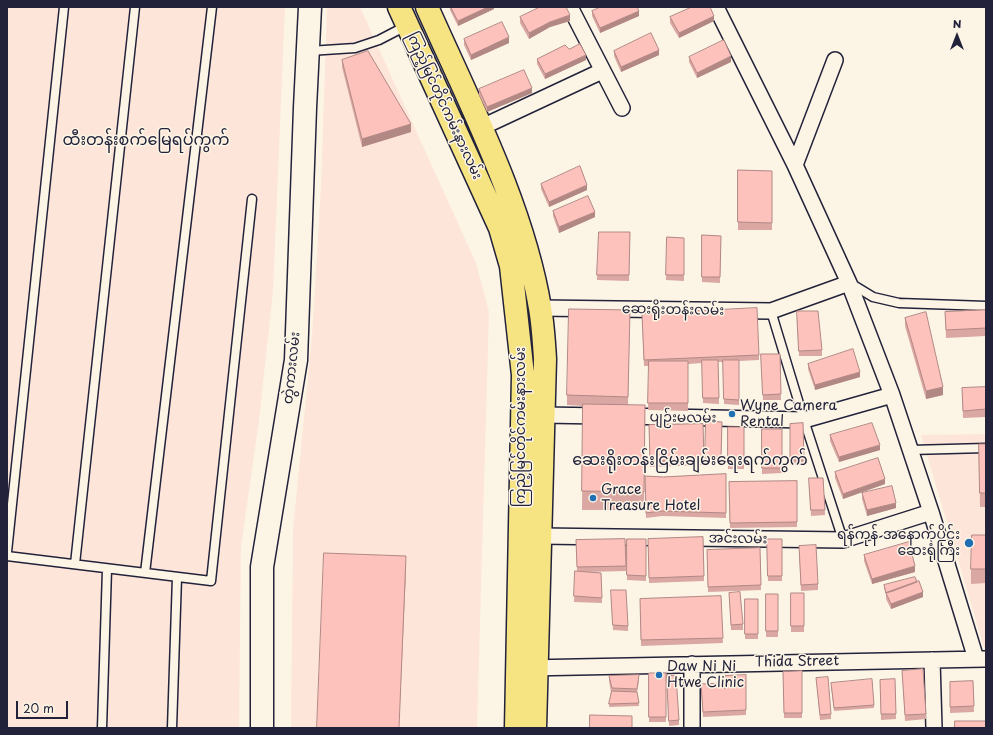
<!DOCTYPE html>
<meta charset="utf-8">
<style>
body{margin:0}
#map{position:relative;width:993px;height:735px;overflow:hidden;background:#fcf5e5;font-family:"Playpen Sans",sans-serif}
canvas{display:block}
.frame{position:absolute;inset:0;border:8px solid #22223b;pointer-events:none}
.north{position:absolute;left:937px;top:16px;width:40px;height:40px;-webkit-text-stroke:3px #fcf5e5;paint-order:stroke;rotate:0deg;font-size:11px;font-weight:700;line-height:16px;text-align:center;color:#22223b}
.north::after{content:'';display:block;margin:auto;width:14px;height:18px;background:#22223b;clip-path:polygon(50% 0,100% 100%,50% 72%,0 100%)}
.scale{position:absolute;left:16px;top:701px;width:52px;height:18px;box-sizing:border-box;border:2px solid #22223b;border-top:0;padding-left:5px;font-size:12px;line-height:14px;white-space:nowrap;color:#22223b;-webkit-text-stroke:3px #fcf5e5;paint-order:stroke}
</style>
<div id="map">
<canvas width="993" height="735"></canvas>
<div class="frame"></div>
<div class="north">N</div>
<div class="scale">20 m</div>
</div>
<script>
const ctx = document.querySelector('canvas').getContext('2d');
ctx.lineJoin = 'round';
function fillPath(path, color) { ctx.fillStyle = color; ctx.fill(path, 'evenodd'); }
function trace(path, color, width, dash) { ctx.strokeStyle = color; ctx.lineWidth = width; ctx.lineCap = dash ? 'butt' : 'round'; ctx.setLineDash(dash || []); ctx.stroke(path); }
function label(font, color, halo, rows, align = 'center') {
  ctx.font = font + ' "Playpen Sans","Noto Sans Myanmar",sans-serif'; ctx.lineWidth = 3; ctx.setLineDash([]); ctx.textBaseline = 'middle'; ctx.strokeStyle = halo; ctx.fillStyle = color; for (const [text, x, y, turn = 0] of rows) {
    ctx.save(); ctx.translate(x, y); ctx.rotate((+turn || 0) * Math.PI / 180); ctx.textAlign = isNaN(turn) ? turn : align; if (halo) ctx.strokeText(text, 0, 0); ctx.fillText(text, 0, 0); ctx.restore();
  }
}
fillPath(new Path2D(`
 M7,7h278l-12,285 -14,128 -18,127 -2,181h-232z
 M327,7h33l116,256 13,49 -12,416h-186l2,-199 19,-193 9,-149z
 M986,434v217h-1l-64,-216z`), '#fde6d9');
const lane = new Path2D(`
 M309,51l46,-3 24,-8 27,-14
 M850,283l23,14 26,6 87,3
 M771,311l33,109 39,120
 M910,450l76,-2
 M7,552l57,-545
 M7,556l204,25 41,-382
 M75,564l60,-557
 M145,573l67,-566
 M102,728l5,-159
 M172,728l5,-151`);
const street = new Path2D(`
 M570,7l52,101
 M716,7l79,158 54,118 43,112 39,117 45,147
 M480,128l122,-57
 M795,165l40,-105
 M540,308l231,3 78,-28
 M543,415l59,1
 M624,416l180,4 88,-25
 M540,536l303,4 88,-28
 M932,660l2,68
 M527,668l458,-9
 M692,728v-64`);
const secondary = new Path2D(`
 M262,728v-161l34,-207 9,-252 5,-101`);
const primary = new Path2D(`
 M399,7l101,221 11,38 12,109 -7,353
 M427,7c42,95 96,198 113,301 3,17 4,34 5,51l-10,369`);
trace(lane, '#22223b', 11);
trace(street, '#22223b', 18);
trace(secondary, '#22223b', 25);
trace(primary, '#22223b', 25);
trace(lane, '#fcf5e5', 8);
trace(street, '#fcf5e5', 15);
trace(secondary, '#fcf5e5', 22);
trace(primary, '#f6e381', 22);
fillPath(new Path2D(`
 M450,7h44v2l-36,17 -8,-16z
 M592,11l47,5 -39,17 -8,-17z
 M520,17l50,4 -20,6 -21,12 -9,-16z
 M670,17l44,4 -35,17 -9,-15z
 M464,39l45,4 -38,17 -7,-15z
 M569,49l17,11 -41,19 -8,-15v-5z
 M614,51l45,4 -38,17 -7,-16z
 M689,57l42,5 -34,16 -8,-16z
 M342,60l69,72 -49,15 -20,-80z
 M479,89l53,4 -45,19 -8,-17z
 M738,170l34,1v59h-34z
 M541,184l46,6 -38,17 -8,-18z
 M553,211l42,6 -36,16 -6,-17z
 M599,232h31l-1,49 -32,-1z
 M702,235l19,1 -1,47 -18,-1z
 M667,237l17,1v43l-18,-1z
 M630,310l-2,95h17l-1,105h-62l1,-104 -16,-1v-10z
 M986,310v26l-40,2 -1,-26z
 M797,317l25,33v6h-23z
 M905,318l38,77 -17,4 -21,-73z
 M642,320l117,35v5l-20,1v44l-15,-1 -1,-42h-5l1,42 -16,-1 -1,-40 -14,1v47l-40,-1 1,-44h-5z
 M761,354h19l1,46h-18z
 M808,364l52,13 -45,13 -7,-21z
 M986,387v30l-23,1 -1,-30z
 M706,421l16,1 -1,41h-16z
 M803,423l1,42h-14v-41z
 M703,424l1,41 -54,2 -1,-42z
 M728,427h16v42h-16z
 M762,429h20v44l-20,1z
 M830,435l50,15 -41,12 -9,-21z
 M979,444h7v63h-6z
 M835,472l50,12 -42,15 -8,-21z
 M726,474v44l-64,-2 -16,2 -1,-42 18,1z
 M823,478l2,37 -14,1 -2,-32z
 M797,481v46l-67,1 -1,-46z
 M862,493l34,15 -29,8 -5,-17z
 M986,535v48l-15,1v-15z
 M703,537l1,44 -55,2 -1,-44z
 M625,539l1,32 -39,1 14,1 1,30 -28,-1 1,-31h2l-1,-31z
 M627,539h19v42l-19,-1z
 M767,539h15v42h-14z
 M760,548l1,42 -53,2 -1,-42z
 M799,551l19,33v6l-17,1z
 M864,555l51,17 -43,12 -8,-23z
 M917,582l6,15 -32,12 -5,-10v-4l-2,-7v-3z
 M729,593l14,31v6h-12z
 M791,593h13v39h-13z
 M766,594h12v43h-12z
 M611,595l17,31v5l-15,-1z
 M721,596l2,47 -82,3 -1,-47z
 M745,599h13v40h-13z
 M802,671v47h-18l-1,-46z
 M902,671l24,43v5l-21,2z
 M649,673h17v49h-17z
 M746,675v40l-43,2 -2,-33 24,5z
 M609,676l30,4 -2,13 2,13 -30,1 2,-15 -2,-11z
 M816,678l15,36v5l-11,1z
 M895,679l1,40 -15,1 -1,-40z
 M667,680l12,40v5l-10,1z
 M973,681l1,31 -24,1v-31z
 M831,686l43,19v3l-40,3z`), '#daa7a3');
fillPath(new Path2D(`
 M488,7h6v2l-36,17v-5z
 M639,11v5l-39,17v-5z
 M570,15v6l-20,6 -21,12v-6l21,-11z
 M714,16v5l-35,17v-5z
 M509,37v6l-38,17v-5z
 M659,50v5l-38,17v-5z
 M586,55v5l-41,19v-5z
 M731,56v6l-34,16v-5z
 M532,88v5l-45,19v-5z
 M411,124v8l-49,15v-8z
 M587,185v5l-38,17v-5z
 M595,212v5l-36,16v-6z
 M860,372v5l-45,13v-5z
 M943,387v8l-17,4v-8z
 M880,445v5l-41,12v-5z
 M885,479v5l-42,15v-5z
 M896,503v5l-29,8v-6z
 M406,556v14l-7,158z
 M915,566v6l-43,12v-5z
 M923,592v5l-32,12v-5z`), '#b28884');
const building = new Path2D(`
 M451,7h37l-30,14z
 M540,7h26l4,8 -20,7 -21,11 -9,-16z
 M601,7h36l2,4 -39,17 -8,-17z
 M692,7h18l4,9 -35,17 -9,-16z
 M502,22l7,15 -38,18 -7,-16z
 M651,33l8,17 -38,17 -7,-16z
 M724,40l7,16 -34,17 -8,-16z
 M580,44l6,11 -41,19 -8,-15 28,-14 4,4z
 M368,51l43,73 -49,15 -20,-79z
 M524,70l8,18 -45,19 -8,-18z
 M580,166l7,19 -38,17 -8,-18z
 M738,170l34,1v52l-34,-1z
 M588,196l7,16 -36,15 -6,-16z
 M599,232h31l-1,43h-32z
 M702,235l19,1 -1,41h-18z
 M667,237l17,1v37h-18z
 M757,308l2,47 -115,5 -2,-46z
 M569,309l61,1 -2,87 -61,-2z
 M986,310v18l-40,2 -1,-18z
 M797,311h21l4,39 -23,1z
 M926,312l17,75 -17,4 -21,-73z
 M853,349l7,23 -45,13 -7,-21z
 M761,354h19l1,40 -18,1z
 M702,360h16l1,38h-16z
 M723,360h16v40l-15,-1z
 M649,361h39v42h-40z
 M986,387v22l-23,2 -1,-23z
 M583,404l62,1 -1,87 -62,-1z
 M706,421l16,1 -1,35h-16z
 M803,423l1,37h-14v-36z
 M872,423l8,22 -41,12 -9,-22z
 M703,424l1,36 -54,1 -1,-36z
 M728,427h16v37h-16z
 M762,429h20v39h-20z
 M979,444h7v49h-6z
 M878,458l7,21 -42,15 -8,-22z
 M726,474v39l-64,-2 -16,2 -1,-37 18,1z
 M809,478h14l2,32h-14z
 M797,481v41l-67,1 -1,-41z
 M892,486l4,17 -29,7 -5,-17z
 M972,535h14v34h-15z
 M703,537l1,39 -55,2 -1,-39z
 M625,539l1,27 -49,1 -1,-27z
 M627,539h19v37l-19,-1z
 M767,539h15v37h-14z
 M909,542l6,24 -43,13 -8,-24z
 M816,545l2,39 -17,1 -2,-39z
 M760,548l1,37 -53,2 -1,-37z
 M324,553l82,3 -7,172h-82z
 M575,571l26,2 1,25 -28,-2z
 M915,577l2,5 -24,9 -7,2 -2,-8z
 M919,581l4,11 -32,12 -5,-11z
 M611,590h15l2,36 -15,-1z
 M740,592l3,32 -12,1 -2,-32z
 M791,593h13v33h-13z
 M766,594h12v37h-12z
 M721,596l2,42 -82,2 -1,-41z
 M745,599h13v35h-13z
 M923,669l3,45 -21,1 -3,-44z
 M802,671v42h-18l-1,-41z
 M649,673h17v44h-17z
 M639,675l-2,14 -25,-1 -3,-12z
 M667,675l9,1 3,44 -10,1z
 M746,675v35l-43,2 -2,-28 23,-1 1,6v-13z
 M828,677l3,37 -11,1 -4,-37z
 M872,679l2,26 -40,3 -3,-25z
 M895,679l1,35h-15l-1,-34z
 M973,681l1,25 -24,1v-25z
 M612,691l25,1 2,11 -30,1z
 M590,715l42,1v12h-42z
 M955,721h31v7h-31z`);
fillPath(building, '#fec2bd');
trace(building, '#b28884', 1);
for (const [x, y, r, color] of [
 [732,414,4,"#1f6fb2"],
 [593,498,4,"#1f6fb2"],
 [969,543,5,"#1f6fb2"],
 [659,675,4,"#1f6fb2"]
]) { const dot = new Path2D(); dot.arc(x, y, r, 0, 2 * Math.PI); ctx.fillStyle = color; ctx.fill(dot); trace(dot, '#fcf5e5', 1.5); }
label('14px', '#22223b', '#fcf5e5', [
 ["ကြည့်မြင်တိုင်ကမ်းနားလမ်း",444,106,65],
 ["ဆေးရိုးတန်းလမ်း",673,310,1],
 ["တွဲကားလမ်း",292,368,-84],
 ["ပျဉ်းမလမ်း",683,418,1],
 ["ကြည့်မြင်တိုင်ကမ်းနားလမ်း",521,427,-90],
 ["အင်းလမ်း",738,539,1],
 ["Thida Street",797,662,-1]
]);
label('14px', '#22223b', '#fcf5e5', [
 ["Wyne Camera",740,406],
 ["Rental",740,422],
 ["Grace",601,490],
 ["Treasure Hotel",601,506],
 ["ရန်ကုန် အနောက်ပိုင်း",960,535,"right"],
 ["ဆေးရုံကြီး",960,551,"right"],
 ["Daw Ni Ni",667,667],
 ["Htwe Clinic",667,683]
], 'left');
label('16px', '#22223b', '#fcf5e5', [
 ["ထီးတန်းစက်မြေရပ်ကွက်",146,141],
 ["ဆေးရိုးတန်းငြိမ်းချမ်းရေးရက်ကွက်",690,461]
]);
</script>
